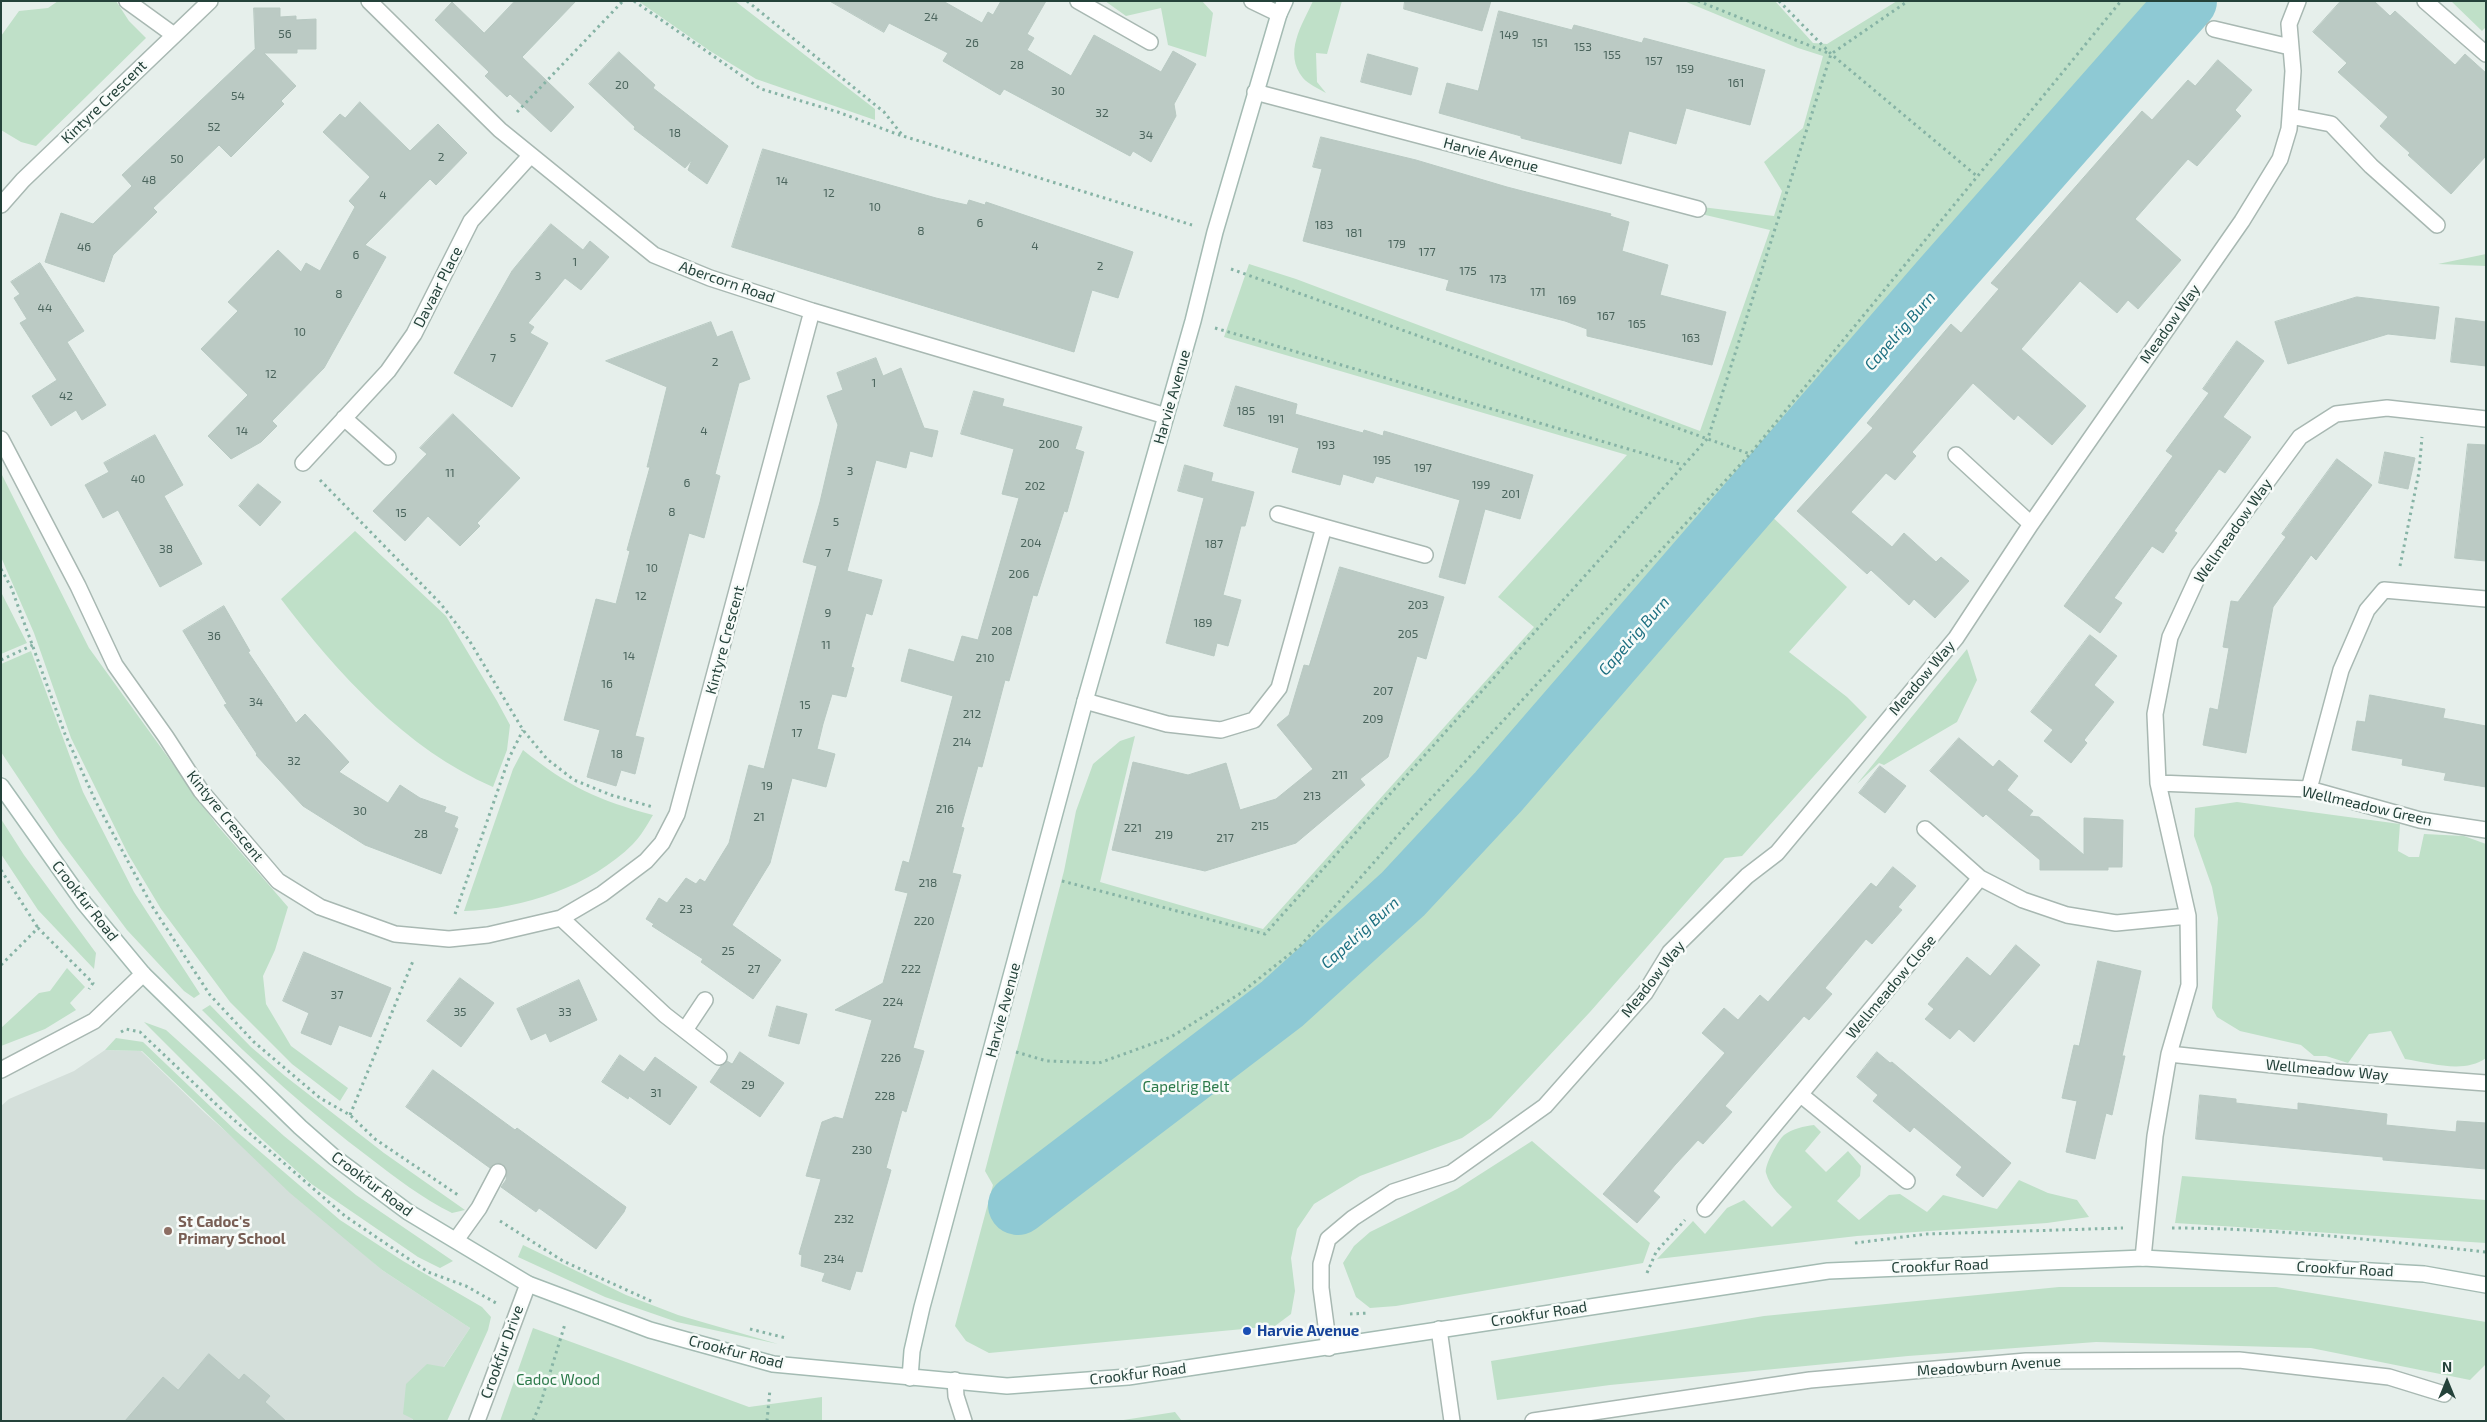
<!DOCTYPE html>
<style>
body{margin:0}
#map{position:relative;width:2487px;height:1422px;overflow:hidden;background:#e6efeb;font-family:"Exo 2",sans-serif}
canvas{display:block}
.frame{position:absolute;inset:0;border:2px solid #24423a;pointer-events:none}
.north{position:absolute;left:2422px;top:1357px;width:50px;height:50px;-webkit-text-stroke:4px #f7fbf9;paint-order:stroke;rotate:0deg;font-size:14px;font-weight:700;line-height:20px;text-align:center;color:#24423a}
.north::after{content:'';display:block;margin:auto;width:18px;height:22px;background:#24423a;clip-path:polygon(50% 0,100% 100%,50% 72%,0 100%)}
</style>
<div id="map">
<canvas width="2487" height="1422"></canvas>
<div class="frame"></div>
<div class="north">N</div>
</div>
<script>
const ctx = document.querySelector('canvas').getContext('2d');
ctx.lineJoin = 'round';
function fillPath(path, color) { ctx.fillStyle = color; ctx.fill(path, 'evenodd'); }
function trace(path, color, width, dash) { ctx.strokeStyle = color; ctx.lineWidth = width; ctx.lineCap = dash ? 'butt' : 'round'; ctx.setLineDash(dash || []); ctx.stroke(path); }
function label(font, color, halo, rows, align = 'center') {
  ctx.font = font + ' "Exo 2",sans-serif'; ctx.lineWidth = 5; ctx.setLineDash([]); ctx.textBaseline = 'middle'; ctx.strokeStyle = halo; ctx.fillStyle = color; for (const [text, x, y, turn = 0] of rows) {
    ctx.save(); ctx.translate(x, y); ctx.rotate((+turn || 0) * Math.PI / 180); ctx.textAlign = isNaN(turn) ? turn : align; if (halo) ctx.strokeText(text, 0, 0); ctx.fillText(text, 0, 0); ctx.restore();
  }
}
fillPath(new Path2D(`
 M105,1050l36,1 64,62 177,157 88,58 -48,71 -10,22h-411v-315l8,-7 65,-28z`), '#d4dfda');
fillPath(new Path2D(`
 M58,1h58l13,20 17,17 -110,108 -15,-4 -20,-12v-94l18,-25 29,-3z
 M638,1h97l140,108v11l-119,-41 -46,-28z
 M1105,1h97l11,12 -7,44 -38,-12 -7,-37 -35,8z
 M1313,1h29l-15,53 -11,-1 1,29 9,11c-7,-4 -18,-9 -23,-15 -20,-25 -1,-53 10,-77z
 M1684,1h91l38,42 14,1 70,-43h317l-72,63 -59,81 -228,254 -88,113 80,75 -58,65 58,45 20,20 -125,139 -17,2 -135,154 -99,106 -29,20 -102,38 -46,28 -17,25 -6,29 4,33 -4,23 -16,12 -286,27 -23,-12 -11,-15 38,-141 -8,-14 79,-300 12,-60 17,-47 27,-23 15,-5 -35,146 163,47 271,-302 -36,-30 129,-142 -403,-118 25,-73 47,15 404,152 70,-201 -69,-16 1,-7 72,9 8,-25 -18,-29 39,-34 20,-72 -25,-8z
 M2451,1h35v26l-4,4z
 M2486,254v12l-48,-2z
 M1,473l88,175 128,177 71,82 -13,43 -12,26 3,28 25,42 57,42 -8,13 -48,-37 -62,-62 -69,-93 -33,-55 -57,-116 -37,-105 -33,-76z
 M355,531l91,85 51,85 13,24 -3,25 -14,37c-87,-38 -155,-113 -212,-188z
 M1,592l26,51 -26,11z
 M1967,649l10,31 -20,42 -73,43 -5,-2 -22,21z
 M31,651l52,141 51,100 66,102 -6,4 -10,-7 -57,-61 -68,-91 -58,-87v-88z
 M523,750c46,37 74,50 130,65 -6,10 -12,21 -20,29 -42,42 -110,65 -169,67l49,-142z
 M2237,802l163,22 -2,27 11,6h10l5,-23 40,2 22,8v214c-22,16 -55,5 -81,1l-14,-28 -22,3 -21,29 -22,-7h-12l-13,-11 -61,-14 -23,-14 -5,-9 6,-90 -6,-31 -18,-51 1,-28z
 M1,819l23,36 72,98 -2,16 -56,-59 -37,-56z
 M67,968l18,19 -15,16 6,7 -31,19 -44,17v-18l38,-35 11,-2z
 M210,1005l41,42 34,29 99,77 81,57 -13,3c-30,-15 -56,-35 -82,-55 -60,-45 -115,-95 -168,-148z
 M144,1022l22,8 118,106 72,59 97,66 -13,7 -22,-11 -108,-74 -56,-51z
 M116,1038l27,4 93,89 104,89 63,41 79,46 9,10 -3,13 -41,91h-35l1,-2 -10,-5 3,-30 21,-20 17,3 26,-39 -88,-58 -92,-77 -148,-142 -37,-1z
 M1814,1125l7,7 -16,19 21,21 22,-21 13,15 -1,10 -23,25 22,19 30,-25 11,-1 27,18 16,-17 54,14 22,-29 29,13 29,7 12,17 -42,6 -190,13 -200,23 36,-38 12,13 22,-26 17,-8 28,27 20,-20c-10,-10 -22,-19 -26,-34 -2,-7 12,-33 18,-38 8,-6 20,-9 30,-10z
 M1532,1141l118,102 -7,20 -247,43 -26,2 -14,-11 -13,-34 11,-17 16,-14 87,-43z
 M2182,1176l304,24v43l-311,-20z
 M523,1245l103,50 52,20 100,29 -101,-22 -72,-25 -87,-40z
 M2059,1287h217l210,35v42l-16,16 -159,-32 -215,-6 -188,14 -298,29 -113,15 -6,-39 273,-45z
 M533,1328l216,79 73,-10v24h-322z
 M1175,1412l7,9h-65z`), '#bfe0c8');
trace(new Path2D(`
 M1018,1205l264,-201 121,-110 95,-102 443,-512 246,-279`), '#8ec9d4', 60);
const building = new Path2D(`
 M515,1h61l-54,56 52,50 -23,25 -41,-38 -3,3 -22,-21 4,-4 -54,-52 17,-18 32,31z
 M830,1h113l39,22 6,-11 5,3 8,-14h45l-19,33 7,4 -7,12 44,26 23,-41 67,37 12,-21 23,13 -22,40 2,12 -25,46 -18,-11 -3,5 -126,-67 -4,6 -57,-34 5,-8 -59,-30 -5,9z
 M1405,1h86l-9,30 -78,-22z
 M2341,1h33l16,15 5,-5 60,54 10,-11 21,19v83l-35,38 -43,-39 2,-2 -30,-27 8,-9 -50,-45 9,-9 -34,-31z
 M254,8h26v9l16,-1v4l20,-1v30h-19v4h-33l32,33 -15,15 3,3 -53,53 -12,-12 -66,63 4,4 -44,43 -9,27 -59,-20 16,-49 32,11 39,-38 -10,-11 133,-126z
 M1499,11l73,19 2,-5 68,18 2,-5 121,32 -15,55 -64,-17 -10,36 -47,-13 -8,33 -100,-26v-2l-82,-23 8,-30 31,8z
 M619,52l36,33 -2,3 75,58 -21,38 -19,-14 4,-10 -7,8 -51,-39 1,-2 -46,-43z
 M1368,54l50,14 -7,27 -50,-13z
 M2218,60l34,30 -17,20 6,6 -44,50 -9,-7 -53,60 46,41 -43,49 -10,-9 -11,13 -37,-32 -59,68 65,57 -34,39 -34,-30 -4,5 -41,-37 -61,69 4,4 -21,24 -9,-7 -35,39 41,35 12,-14 32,29 5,-5 28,24 -34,37 -21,-19 -5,6 -38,-35 -4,4 -70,-63 76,-83 -6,-5 84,-99 10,9 38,-44 -8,-6 151,-172 10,9 36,-40 7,6z
 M360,102l50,49 28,-27 29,29 -31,32 -6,-6 -65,66 21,12 -62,111 -52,53 5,5 -16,16 -30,17 -23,-23 40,-41 -47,-46 37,-38 -10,-9 50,-52 23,22 5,-9 14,8 35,-64 -6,-6 21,-24 -47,-45 17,-18 5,4z
 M1321,137l95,23 91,27 104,27 -1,2 19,6 -7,29 46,14 -8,30 66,17 -14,53 -125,-29v-7l-22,-8 -119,-31 3,-10 -146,-39 19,-72 -9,-2z
 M763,149l173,49 31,7 2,-5 16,5 1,-3 147,50 -15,46 -26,-8 -18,62 -342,-105z
 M551,224l32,26 7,-9 19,16 -28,33 -16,-12 -37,45 6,4 -4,6 18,10 -36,64 -58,-34 58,-102z
 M40,263l44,68 -17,11 39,63 -24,15 -6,-10 -25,16 -19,-30 25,-16 -37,-57 7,-4 -13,-21 6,-4 -9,-12z
 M2357,297l82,10 -4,32 -47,-5 -100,30 -13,-42z
 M2456,318l30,4v44l-35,-4z
 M711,322l6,15 15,-6 18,48 -11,4 -24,91 5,2 -16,62 -15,-5 -54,203 9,2 -9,36 -14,-4 -5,16 -29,-9 13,-47 -36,-10 32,-121 20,5 14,-53 -3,-1 23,-83h-3l20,-80 -61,-26z
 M2237,341l27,20 -41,56 28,20 -26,36 -6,-4 -45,62 3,2 -14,20 -11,-7 -38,52 8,5 -22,30 -36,-27 109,-150 -7,-5 43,-58 -6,-4z
 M876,358l7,18 18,-8 23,60 14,3 -6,26 -22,-6 -4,17 -30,-8 -29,111 35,9 -10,35 -6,-2 -15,54 3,1 -8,29 -14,-3 -9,30 -6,25 18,5 -9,33 -34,-9 -22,85 -38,62 49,35 -28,39 -52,-37 2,-3 -51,-33 2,-2 -8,-5 13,-21 8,5 19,-25 10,6 4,-5 5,3 24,-39 20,-78 15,4 53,-203 -14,-4 17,-60 18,-77 -11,-29 16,-6 -6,-17z
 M1236,386l61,18 -2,10 68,19 1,-3 19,6 1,-5 149,44 -13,44 -35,-10 -20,75 -26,-7 21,-77 -84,-24 -3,7 -30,-9 -3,11 -48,-13 7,-24 -75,-22z
 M974,391l30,8 -2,7 80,21 -7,22 9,3 -17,60 -3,-1 -27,85 -4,-1 -24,86 -4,-1 -23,87 -4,-1 -17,61 3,1 -12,45 9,2 -48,173 11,3 -18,61 -4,-2 -16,58 5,2 -29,102 -6,-1 -6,19 -28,-9 3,-8 -24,-7 1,-11 -3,-1 22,-75 -15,-3 16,-54 13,-5 8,2 29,-99 -37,-10 48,-27 25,-90 -13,-3 8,-29 6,2 44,-167 -52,-15 8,-32 45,13 8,-26 16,4 41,-142 -17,-4 12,-45 -53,-15z
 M453,414l67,64 -43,45 3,3 -20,20 -32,-30 -23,25 -32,-30 54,-57 -7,-6z
 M155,435l28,50 -19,11 38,68 -42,23 -42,-77 -15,8 -18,-33 24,-13 -5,-9z
 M2468,444l18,1v116l-31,-3z
 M2385,452l30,6 -7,31 -29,-6z
 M2337,459l35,26 -56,75 -5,-5 -38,52 -27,146 -43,-8 7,-37 8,2 11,-62 -6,-1 8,-46 7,1 48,-65 -4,-3z
 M1185,465l28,8 -2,8 43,11 -9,34h-4l-18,69 18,5 -13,46 -11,-3 -3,13 -48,-13 38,-145 -26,-7z
 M258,484l23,18 -21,24 -21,-20z
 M1340,567l104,30 -18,62 -9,-3 -29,101 -28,22 5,6 -69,58 -91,28 -93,-21 21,-88 55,13 38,-12 14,47 36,-11 37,-30 -36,-44 12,-10 15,-50 5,1z
 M224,606l26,45 -2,1 48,71 9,-9 44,48 -10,10 49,31 12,-18 20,13 26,9 -2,5 14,5 -4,10 4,2 -17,45 -76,-29 -62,-39 -47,-51 1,-1 -33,-49 3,-1 -44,-73z
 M2090,635l27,21 -23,29 20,17 -30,38 3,3 -16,20 -27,-22 9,-11 -22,-18z
 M2370,695l75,14 -2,9 43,8v61l-42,-7 2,-7 -44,-8 1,-6 -51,-9 5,-29 8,1z
 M1959,738l34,29 6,-7 19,16 -11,14 26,21 -4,5 10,1 45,38v-37l39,2 -1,47h-14v3h-68v-10l-54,-46 -3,3 -53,-46z
 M1880,766l26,20 -21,27 -26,-20z
 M1893,867l23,19 -18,21 4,3 -30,34 -6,-5 -41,49 7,6 -23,26 -5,-4 -79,90 7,6 -29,32 -5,-4 -23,25 -22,26 7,6 -23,26 -34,-29 122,-141 -23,-20 22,-25 14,12 22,-25 8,7 103,-119 5,4z
 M2016,945l24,20 -66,77 -15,-13 -9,10 -25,-20 9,-10 -6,-5 39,-47 23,19z
 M304,952l87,36 -20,49 -32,-12 -8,20 -30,-12 8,-20 -26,-12z
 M2098,961l43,10 -19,85h3l-13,59 -6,-2 -11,46 -29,-7 11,-51 -15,-3 12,-53 5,1z
 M460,978l34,25 -33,44 -34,-26z
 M579,980l18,40 -47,22 -4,-9 -15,7 -14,-31z
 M777,1006l30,8 -8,30 -30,-8z
 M740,1052l44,31 -24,34 -50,-35 11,-16 6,-5 5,3z
 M1877,1052l13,11 2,-1 119,101 -28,34 -27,-22 6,-8 -48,-40 -4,5 -37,-31 5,-6 -21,-18z
 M620,1055l24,17 11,-15 42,30 -27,38 -41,-29 -1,3 -26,-17z
 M433,1070l82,60 2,-2 109,79 -2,5 -28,37 -57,-41 -3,4 -35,-25 5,-7 1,-8 -4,-8 -6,-1 -7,5 -84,-61z
 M2200,1095l36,4v4l62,7v-7l89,11 -1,11 70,7 1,-11 29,2v46l-103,-9v-3l-187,-18z
 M209,1354l30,26 5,-6 26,22 -5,6 21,19h-161l38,-44 15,13z`);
fillPath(building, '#bbcac4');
trace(building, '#b8c9c2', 1);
const lane = new Path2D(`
 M127,1l47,34
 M1252,1l27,13
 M456,1240l23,-32 19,-36`);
const street = new Path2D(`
 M369,1l131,129 154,125 56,23 102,33 354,105
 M1078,1l72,41
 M2425,1l61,53
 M2214,29l76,18
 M1255,92l443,117
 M2290,116l41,8 40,42 66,59
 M1,205l22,-25 187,-179
 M344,418l44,39
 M1,439l77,147 37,79 51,72 35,54 77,90 42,26 75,27 54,5 39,-4 73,-17 41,-24 44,-33 16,-18 15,-29 135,-503
 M1956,455l75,69
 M303,463l85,-92 26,-37 57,-113 59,-65
 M1324,527l101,28
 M1085,701l82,23 54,6 33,-10 25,-32 45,-161 -46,-13
 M2158,783l151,6 111,31 66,10
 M2309,789l32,-119 26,-60 17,-20 102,9
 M1925,829l55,49 43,22 44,15 49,8 72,-7
 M561,918l104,97 54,42
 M685,1030l20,-30
 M2169,1054l170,18 147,11
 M1,1070l93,-49 49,-47
 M1801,1095l106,86
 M1705,1209l275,-331
 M2143,1258l12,-122 14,-82 20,-69 -1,-69 -30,-133 -3,-69 15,-77 29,-63 101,-137 36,-23 51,-6 99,11
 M1439,1329l13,92
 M1329,1348l-8,-60v-24l7,-25 25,-21 40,-26 58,-19 94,-67 100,-113 25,-41 77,-76 30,-23 179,-215 75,-114 211,-303 38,-62 9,-30 1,-13 3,-45 -4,-47 9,-23
 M955,1380l1,16 8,25
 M477,1421l51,-137
 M1533,1421l277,-41 216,-19 213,-1 150,17 55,17`);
const secondary = new Path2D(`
 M1,786l83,117 59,71 157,153 34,30 74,55 120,72 122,46 123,34 234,22 121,-9 700,-106 315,-13 281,16 62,11
 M910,1378l2,-27 10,-44 163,-606 108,-380 22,-89 64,-218 6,-13`);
trace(lane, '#a8b8b2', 18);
trace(street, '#a8b8b2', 18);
trace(secondary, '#a4bbb3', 18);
trace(new Path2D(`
 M634,1l127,88 77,23 64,24
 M747,1l137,111 19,24 289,89
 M1698,1l130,52
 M1779,1l52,53 147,123
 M517,112l106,-111
 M1231,269l519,185
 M1215,328l468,137
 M320,480l120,123 29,37 54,90 24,29 27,21 37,15 42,12
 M2400,566l19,-94 3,-35
 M1,569l10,18 54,147 31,68 56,104 58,89 44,47 66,56 30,17 25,24 83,56
 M1,660l32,-15
 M1,870l37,58
 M1062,881l203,53 443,-496 123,-384 77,-53
 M455,914l54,-156 14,-28
 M1,965l37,-37 55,55 -4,6
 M121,1032l5,-3 14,3 78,74 127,110 83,56 38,14 30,17
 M1016,1052l31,9 52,2 72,-26 70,-44 60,-48 113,-128 336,-363 371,-453
 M350,1115l63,-154
 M500,1221l63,40 90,41
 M2172,1228c104,0 210,13 314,24
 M1855,1243l72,-9 196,-6
 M1647,1273l9,-21 29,-32
 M1350,1314l19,-1
 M750,1329l36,9
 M533,1421l8,-19 24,-78
 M767,1421l3,-32`), '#86b3a5', 3, [2.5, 4]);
trace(lane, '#fff', 15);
trace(street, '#fff', 15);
trace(secondary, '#fff', 15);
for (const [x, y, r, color] of [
 [168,1231,5,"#8d6e63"],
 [1247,1331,5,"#1a4fb4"]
]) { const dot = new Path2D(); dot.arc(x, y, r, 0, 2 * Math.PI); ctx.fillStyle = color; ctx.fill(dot); trace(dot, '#f7fbf9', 2); }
label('12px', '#4a645c', null, [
 ["24",931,17],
 ["56",285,34],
 ["149",1509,35],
 ["26",972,43],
 ["151",1540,43],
 ["153",1583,47],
 ["155",1612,55],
 ["157",1654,61],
 ["28",1017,65],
 ["159",1685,69],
 ["161",1736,83],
 ["20",622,85],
 ["30",1058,91],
 ["54",238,96],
 ["32",1102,113],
 ["52",214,127],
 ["18",675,133],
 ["34",1146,135],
 ["2",441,157],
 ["50",177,159],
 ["48",149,180],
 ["14",782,181],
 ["12",829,193],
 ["4",383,195],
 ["10",875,207],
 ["6",980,223],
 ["183",1324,225],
 ["8",921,231],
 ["181",1354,233],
 ["179",1397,244],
 ["4",1035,246],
 ["46",84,247],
 ["177",1427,252],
 ["6",356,255],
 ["1",575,262],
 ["2",1100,266],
 ["175",1468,271],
 ["3",538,276],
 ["173",1498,279],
 ["171",1538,292],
 ["8",339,294],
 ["169",1567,300],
 ["44",45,308],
 ["167",1606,316],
 ["165",1637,324],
 ["10",300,332],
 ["5",513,338],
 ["163",1691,338],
 ["7",493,358],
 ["2",715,362],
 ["12",271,374],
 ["1",874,383],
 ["42",66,396],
 ["185",1246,411],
 ["191",1276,419],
 ["14",242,431],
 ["4",704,431],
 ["200",1049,444],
 ["193",1326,445],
 ["195",1382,460],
 ["197",1423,468],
 ["3",850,471],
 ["11",450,473],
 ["40",138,479],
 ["6",687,483],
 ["199",1481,485],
 ["202",1035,486],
 ["201",1511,494],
 ["8",672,512],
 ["15",401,513],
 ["5",836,522],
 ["204",1031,543],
 ["187",1214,544],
 ["38",166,549],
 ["7",828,553],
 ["10",652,568],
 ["206",1019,574],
 ["12",641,596],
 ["203",1418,605],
 ["9",828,613],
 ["189",1203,623],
 ["208",1002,631],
 ["205",1408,634],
 ["36",214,636],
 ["11",826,645],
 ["14",629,656],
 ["210",985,658],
 ["16",607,684],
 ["207",1383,691],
 ["34",256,702],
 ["15",805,705],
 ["212",972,714],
 ["209",1373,719],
 ["17",797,733],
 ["214",962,742],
 ["18",617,754],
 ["32",294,761],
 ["211",1340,775],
 ["19",767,786],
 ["213",1312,796],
 ["216",945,809],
 ["30",360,811],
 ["21",759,817],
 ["215",1260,826],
 ["221",1133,828],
 ["28",421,834],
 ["219",1164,835],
 ["217",1225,838],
 ["218",928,883],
 ["23",686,909],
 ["220",924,921],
 ["25",728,951],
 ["27",754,969],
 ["222",911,969],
 ["37",337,995],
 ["224",893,1002],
 ["35",460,1012],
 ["33",565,1012],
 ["226",891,1058],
 ["29",748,1085],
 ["31",656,1093],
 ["228",885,1096],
 ["230",862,1150],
 ["232",844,1219],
 ["234",834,1259]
]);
label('15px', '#24423a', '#f7fbf9', [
 ["Kintyre Crescent",104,102,-44],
 ["Harvie Avenue",1491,155,15],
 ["Abercorn Road",727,282,19],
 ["Davaar Place",438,287,-63],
 ["Meadow Way",2170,324,-55],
 ["Harvie Avenue",1172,397,-74],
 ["Wellmeadow Way",2233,531,-55],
 ["Kintyre Crescent",725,640,-75],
 ["Meadow Way",1922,678,-50],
 ["Wellmeadow Green",2367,806,13],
 ["Kintyre Crescent",225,816,51],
 ["Crookfur Road",85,901,52],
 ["Meadow Way",1653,979,-52],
 ["Wellmeadow Close",1891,987,-50],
 ["Harvie Avenue",1003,1010,-75],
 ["Wellmeadow Way",2327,1070,5],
 ["Crookfur Road",372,1184,37],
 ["Crookfur Road",1940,1266,-2],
 ["Crookfur Road",2345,1269,3],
 ["Crookfur Road",1539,1314,-9],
 ["Crookfur Drive",502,1352,-70],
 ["Crookfur Road",736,1352,14],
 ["Meadowburn Avenue",1989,1366,-4],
 ["Crookfur Road",1138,1374,-7]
]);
label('15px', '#2d7a4b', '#f7fbf9', [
 ["Capelrig Belt",1186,1087],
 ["Cadoc Wood",558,1380]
]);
label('bold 15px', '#785e54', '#f7fbf9', [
 ["St Cadoc's",178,1222],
 ["Primary School",178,1239]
], 'left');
label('bold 15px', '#164399', '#f7fbf9', [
 ["Harvie Avenue",1257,1331]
], 'left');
label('italic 16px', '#1c6f80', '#f7fbf9', [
 ["Capelrig Burn",1900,331,-49],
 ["Capelrig Burn",1634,636,-49],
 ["Capelrig Burn",1360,933,-42]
]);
</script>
